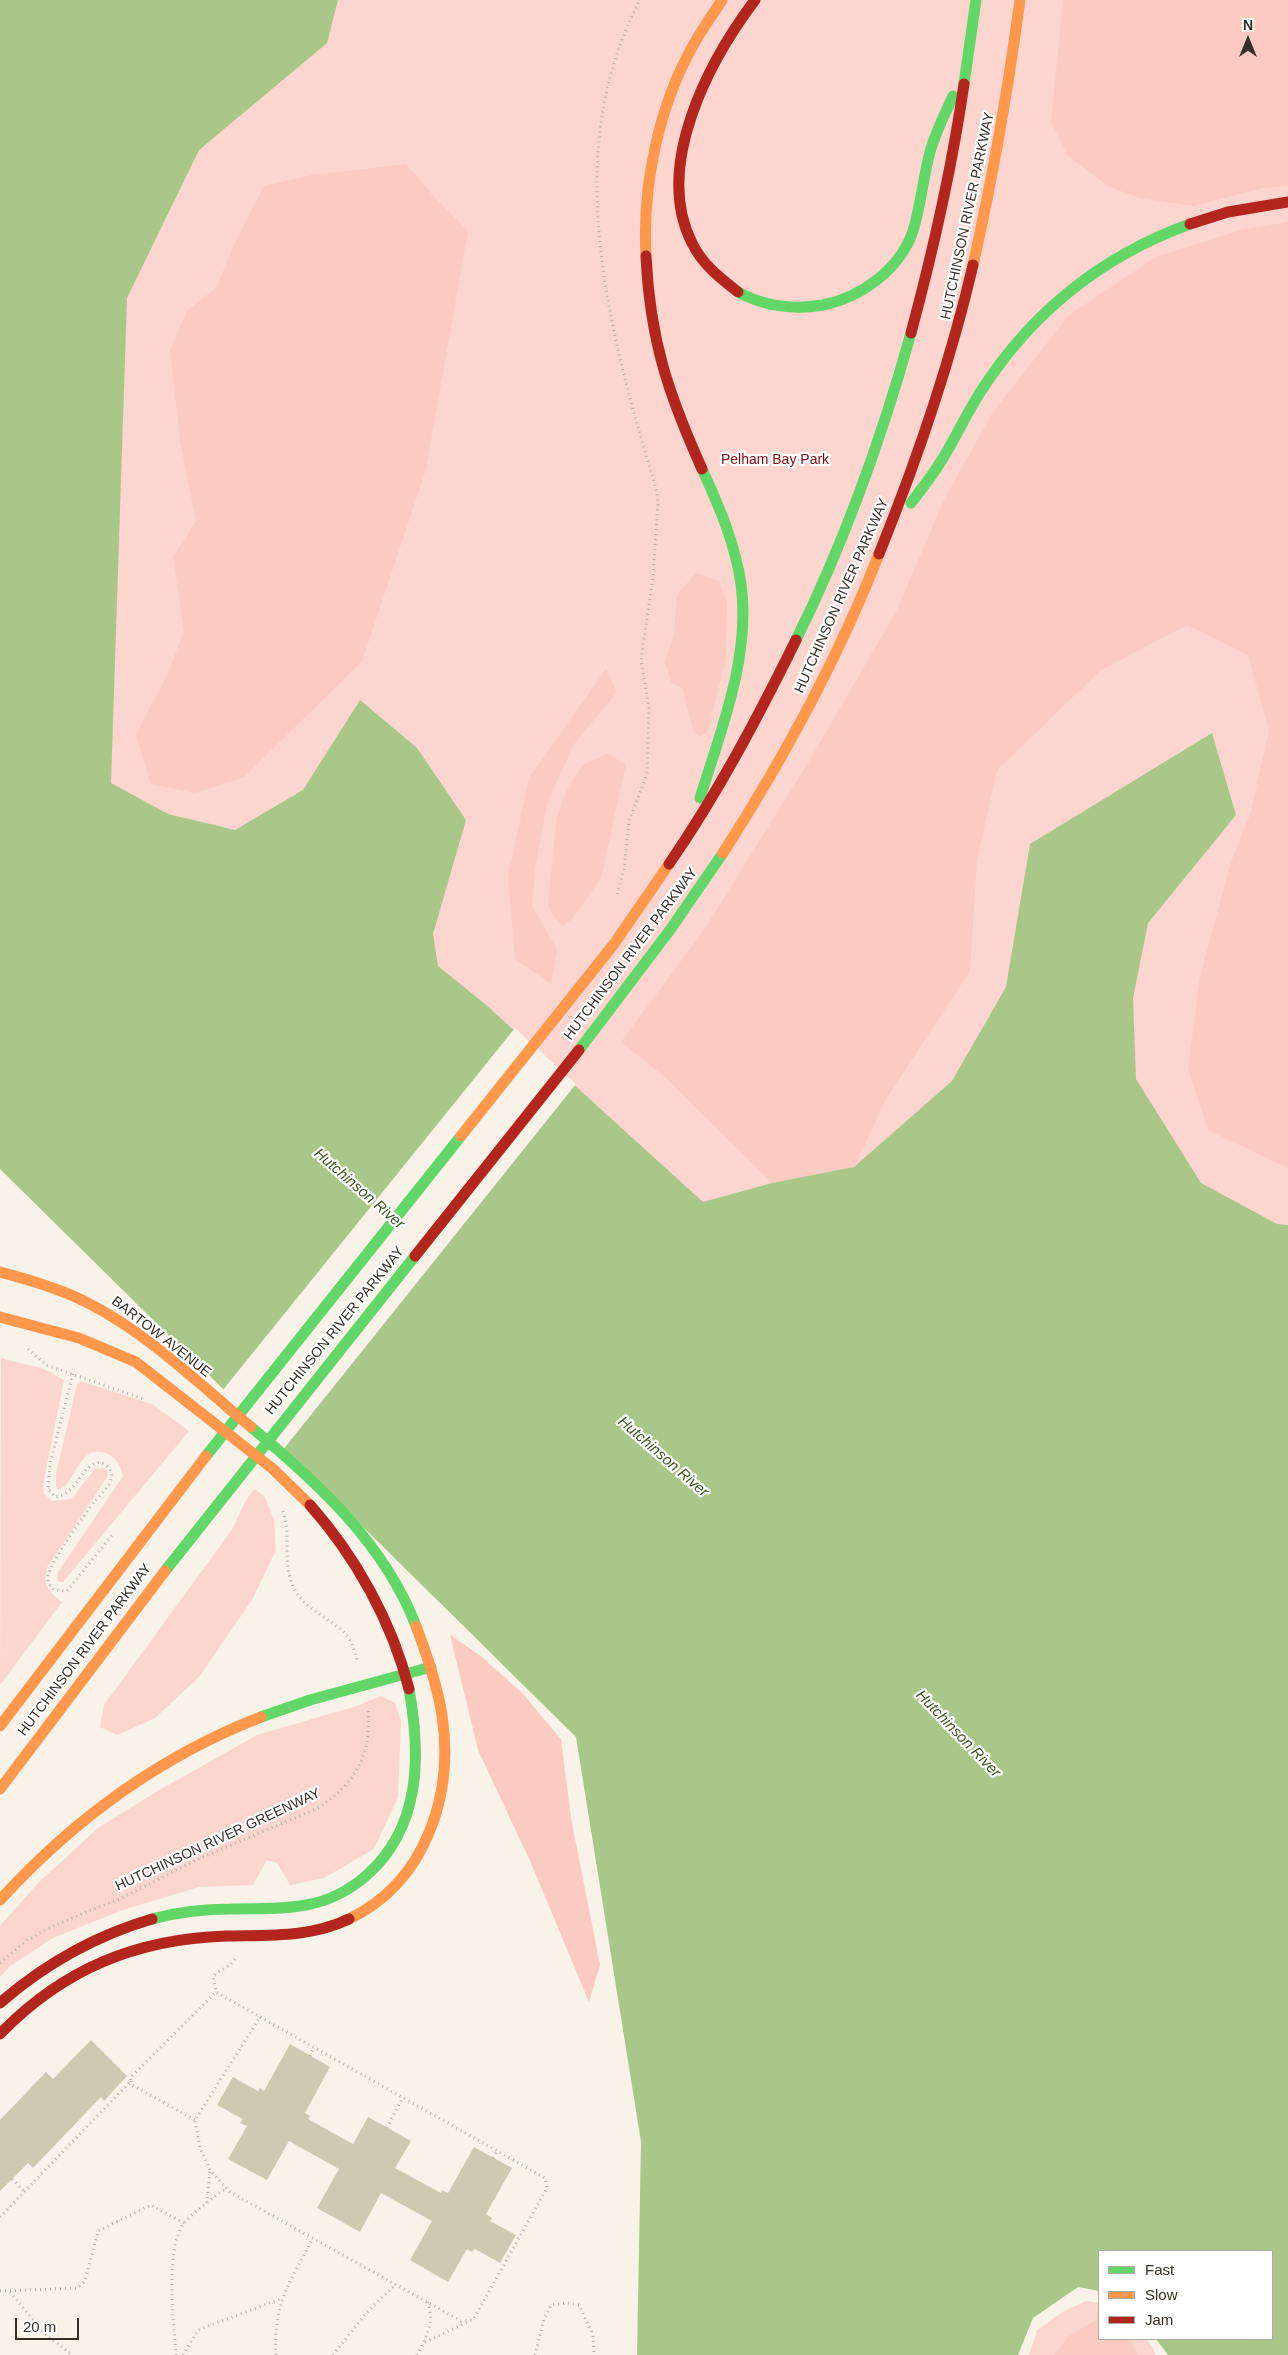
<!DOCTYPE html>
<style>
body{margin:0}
#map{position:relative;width:1288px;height:2355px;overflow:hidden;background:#f8f2e8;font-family:Arial,sans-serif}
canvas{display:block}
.legend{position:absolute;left:1098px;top:2250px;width:175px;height:90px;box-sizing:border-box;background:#fff;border:1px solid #afaca7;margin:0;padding:6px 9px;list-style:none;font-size:15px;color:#362f24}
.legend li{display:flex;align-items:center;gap:10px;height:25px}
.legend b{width:25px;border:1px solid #afaca7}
.north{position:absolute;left:1223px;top:15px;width:50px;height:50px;-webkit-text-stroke:4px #fff;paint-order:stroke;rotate:0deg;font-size:14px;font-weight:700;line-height:20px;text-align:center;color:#362f24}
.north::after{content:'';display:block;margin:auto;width:18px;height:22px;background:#362f24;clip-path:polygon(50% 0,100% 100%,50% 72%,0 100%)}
.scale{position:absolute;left:15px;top:2318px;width:64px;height:22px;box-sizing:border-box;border:2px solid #362f24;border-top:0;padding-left:6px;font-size:15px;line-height:18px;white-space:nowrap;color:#362f24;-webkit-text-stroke:4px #fff;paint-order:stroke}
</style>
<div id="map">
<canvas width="1288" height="2355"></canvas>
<ul class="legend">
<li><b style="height:6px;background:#63d668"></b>Fast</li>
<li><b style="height:6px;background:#ff974d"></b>Slow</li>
<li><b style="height:6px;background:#b3261e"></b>Jam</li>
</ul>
<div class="north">N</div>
<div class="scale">20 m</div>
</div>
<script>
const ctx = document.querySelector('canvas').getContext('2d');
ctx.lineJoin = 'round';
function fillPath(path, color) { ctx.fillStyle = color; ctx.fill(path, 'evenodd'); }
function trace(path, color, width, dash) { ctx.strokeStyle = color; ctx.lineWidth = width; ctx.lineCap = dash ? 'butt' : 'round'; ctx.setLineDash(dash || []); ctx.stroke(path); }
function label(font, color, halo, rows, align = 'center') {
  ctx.font = font + ' Arial,sans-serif'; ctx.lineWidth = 4.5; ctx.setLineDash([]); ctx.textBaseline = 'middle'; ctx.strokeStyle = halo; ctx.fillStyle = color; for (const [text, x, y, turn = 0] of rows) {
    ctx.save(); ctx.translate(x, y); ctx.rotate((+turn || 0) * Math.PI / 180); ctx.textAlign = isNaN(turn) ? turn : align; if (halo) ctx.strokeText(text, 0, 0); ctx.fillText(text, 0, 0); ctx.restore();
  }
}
fillPath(new Path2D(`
 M0,0h1288v1943l-897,-853 -391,-415z
 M1,1358l43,11 20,11 -21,105 1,9 8,7 19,-2 24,-30 9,-1 3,3v6l-59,89c-6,17 0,26 14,36l-62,83z
 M80,1381l72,23 37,27 -126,151h-4l-2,-5 1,-5 65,-96c-3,-10 -6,-20 -18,-23 -28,-8 -27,29 -47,37l-2,-4v-12l21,-89z
 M255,1489l10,8 9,23 2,30 -24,50 -53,77 -44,41 -38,17 -17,-8 4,-22 127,-174c8,-14 13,-32 24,-42z
 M381,1696l14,7 6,18 -3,76 -24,52 -50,29 -34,7 -13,-22 -10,-3 -14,25 -54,2 -79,24 -67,27 -43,28 -10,11v-51l38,-43 60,-55 58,-36 101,-57 100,-29z
 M1086,2301l13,2v36h47l7,9 3,7h-127l8,-25 27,-19z`), '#fbd5ce');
fillPath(new Path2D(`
 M1063,0h225v186l-25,2 -70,18 -54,-8 -31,-12 -40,-30 -17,-34z
 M406,164l29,34 33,33 -42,238 -64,192 -118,116 -49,16 -44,-9 -15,-49 32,-62 16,-42 -11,-74 23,-36 -16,-80 -10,-90 17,-40 30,-24 17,-43 30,-58 48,-11z
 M1288,222v946l-80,-38 -20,-62 12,-91 31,-115 20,-50 18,-82 -21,-75 -61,-30 -86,45 -104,100 -20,90 -7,111 -84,128 -32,68 -82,16 -107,-106 -44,-35 83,-112 104,-167 88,-151 48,-112 49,-88 76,-97 87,-58 85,-27z
 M696,573l23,8 8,22 -1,55 -18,73 -8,6 -7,-6 -10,-42 -12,-7 -6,-21 9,-25 3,-41z
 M606,669l11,23 -43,52 -27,59 -12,66 -3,37 25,43 -6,35 -36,-25 -7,-82 21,-99z
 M607,754l19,10 -25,114 -29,41 -10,7 -10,-12 -4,-11 9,-86 11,-30 16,-23z
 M450,1635l31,21 42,38 38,45 10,79 29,147 -11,37 -58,-139 -53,-113z
 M1099,2318v21h31l8,16h-84l15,-19z`), '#fbcac1');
fillPath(new Path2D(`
 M0,0h338l-11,43 -128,107 -72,148 -16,485 57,31 67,16 68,-40 57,-90 57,48 49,72 -33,114 5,32 47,38 218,198 69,-19 82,-16 98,-86 54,-94 24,-143 182,-111 24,82 -88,108 -15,75 3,81 65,104 76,41 11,1v1130h-120l-12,-16h116v-88h-173v40l-21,-4 -45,31 -15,37h-381l4,-213 -65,-405 -576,-568z`), '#a8c788');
fillPath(new Path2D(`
 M515,1028l61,56 -294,367 -60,-60z`), '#f8f2e8');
fillPath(new Path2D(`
 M91,2040l36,36 -23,25 -3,-4 -68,71 -5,-5 -28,28v-71l46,-48 7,7z
 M290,2044l40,23 -25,46 5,3 -2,3 45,25 15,-27 43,24 -16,27 46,25 1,-3 6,3 26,-46 38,21 -26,46 6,4 -2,3 26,14 -16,28 -25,-14 -3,3 -5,-3 -19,33 -38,-22 22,-39 -51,-28 -21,39 -43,-24 22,-39 -50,-28 -22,39 -39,-21 19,-33 -7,-3 3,-4 -26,-14 16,-28 25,14 2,-3 4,3z`), '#cecab2');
trace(new Path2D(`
 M617,894l7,-25 5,-48 18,-47 2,-66 -8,-48 12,-83 5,-74 -1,-11c-47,-157 -99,-338 -17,-492
 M28,1349l18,16 98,34
 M73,1374l-23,90 -2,25 7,8c22,-2 24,-31 45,-35 7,3 14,9 11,18 -2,7 -11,15 -16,21 -11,14 -44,60 -47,75 -1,6 3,10 6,14l13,1 45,-56
 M283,1511c9,26 -2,54 12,79 12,22 37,28 52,46 6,7 8,17 10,25
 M235,1959c-5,9 -16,10 -22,18l3,15 329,186 2,10 -74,132 -12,1 -231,-129 -20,-22 -10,-22 -5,-28 65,-103
 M0,1963l27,-23 28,-15 69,-28 72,-37 122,-52c38,-25 54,-53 50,-99
 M310,2056l4,-9
 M131,2081l1,4 63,35
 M387,2128l16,-31
 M493,2158l4,-8
 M12,2179l12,12
 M207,2203l3,-33
 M0,2217l131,-136 -1,-3 86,-86
 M0,2291l77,-3 8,-7 13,-50 53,-26 33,18
 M10,2292l34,41 28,22
 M425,2342l45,-21
 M176,2355c-2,-32 -12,-108 9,-133 11,-12 28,-24 41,-34
 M183,2355l15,-25 82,-31
 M276,2355c-3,-52 14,-73 37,-117
 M333,2355l34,-43 29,-28
 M417,2355c9,-16 19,-36 10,-53
 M535,2355l9,-36 7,-14 17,-2 11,2 14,30 1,20`), '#b3afaa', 3, [1, 4]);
trace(new Path2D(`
 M964,84l12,-84
 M738,292c26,14 56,18 85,13 39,-8 77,-36 90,-74 8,-26 10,-53 17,-79 5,-19 15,-38 23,-56
 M911,503c12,-16 25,-32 35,-50 12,-20 22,-42 35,-62 51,-79 121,-135 209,-167
 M796,640c48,-97 86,-203 115,-307
 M700,798c21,-68 51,-142 41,-214 -6,-41 -22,-78 -39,-115
 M579,1050l91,-120 53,-77
 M251,1427c66,55 134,117 165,199
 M206,1456l255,-320
 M165,1571l250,-315
 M261,1717l49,-17 121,-33
 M152,1919c26,-7 52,-10 79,-10 25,-1 50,1 75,-4 23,-4 44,-15 61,-30 54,-48 54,-119 42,-186`), '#63d668', 11);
trace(new Path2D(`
 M646,256c-4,-71 13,-152 49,-214 8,-14 18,-28 27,-42
 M973,265c20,-88 35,-176 47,-265
 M723,853c61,-95 115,-194 156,-299
 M461,1136l153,-192 55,-80
 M0,1272c31,8 62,17 90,32 60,31 110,81 161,123
 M0,1317l79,21 57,24 137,107 37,36
 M0,1726l206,-270
 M0,1789l165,-218
 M0,1900c74,-81 158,-143 261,-183
 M349,1919c77,-37 105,-124 93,-204 -5,-31 -15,-60 -26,-89`), '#ff974d', 11);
trace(new Path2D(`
 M1190,224l38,-12 60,-10
 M646,256c4,84 22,137 56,213
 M738,292c-18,-14 -36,-28 -46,-49 -39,-77 17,-182 63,-243
 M911,333c22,-82 41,-165 53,-249
 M879,554c38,-94 71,-190 94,-289
 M669,864c49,-71 89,-147 127,-224
 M415,1256l164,-206
 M310,1505c46,52 82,117 99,184
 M0,2003c46,-40 94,-67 152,-84
 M0,2034c63,-65 136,-95 226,-98 43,-1 83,2 123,-17`), '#b3261e', 11);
label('14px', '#362f24', '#fff', [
 ["HUTCHINSON RIVER PARKWAY",968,216,-78],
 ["HUTCHINSON RIVER PARKWAY",842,596,-66],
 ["HUTCHINSON RIVER PARKWAY",631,954,-53],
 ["HUTCHINSON RIVER PARKWAY",335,1331,-51],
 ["BARTOW AVENUE",161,1337,38],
 ["HUTCHINSON RIVER PARKWAY",85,1650,-53],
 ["HUTCHINSON RIVER GREENWAY",218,1840,-25]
]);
label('14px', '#870612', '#fff', [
 ["Pelham Bay Park",775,460]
]);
label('italic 15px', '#3b5a1f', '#fff', [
 ["Hutchinson River",359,1189,41],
 ["Hutchinson River",663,1457,41],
 ["Hutchinson River",958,1734,46]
]);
</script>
